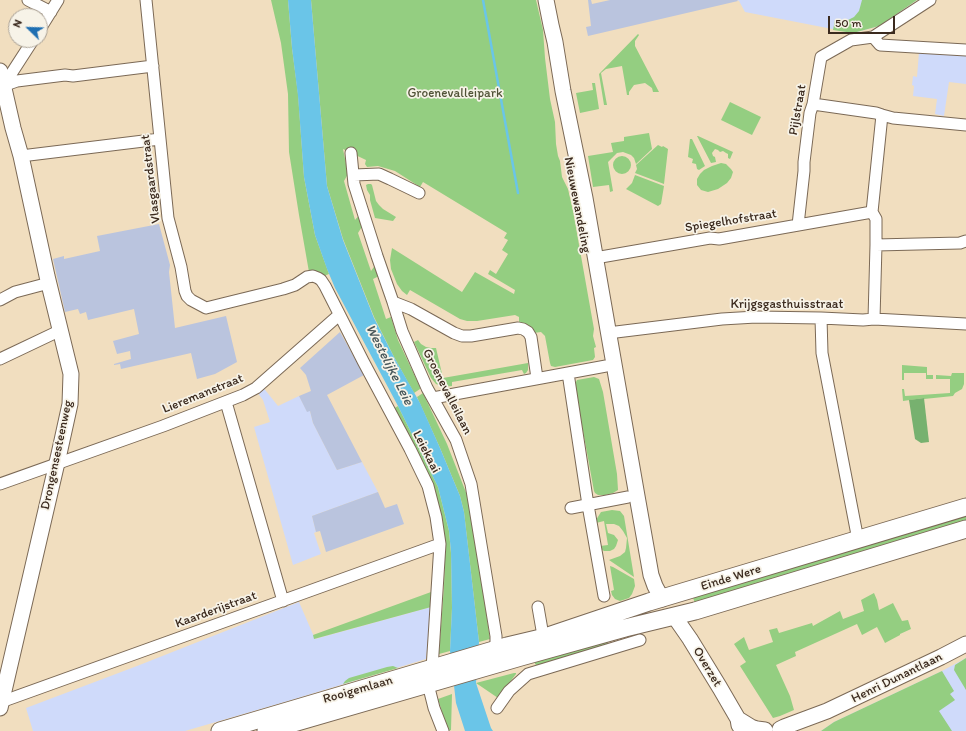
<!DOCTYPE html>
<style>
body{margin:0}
#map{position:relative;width:966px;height:731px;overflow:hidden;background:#f1debf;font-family:Itim,sans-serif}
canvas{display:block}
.north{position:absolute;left:8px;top:8px;width:40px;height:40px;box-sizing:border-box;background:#f7f3e8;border:1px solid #aca397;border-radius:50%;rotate:293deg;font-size:11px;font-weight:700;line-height:16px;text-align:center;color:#3b2a1e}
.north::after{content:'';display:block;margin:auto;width:14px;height:18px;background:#1f6fb2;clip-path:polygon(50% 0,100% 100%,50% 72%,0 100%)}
.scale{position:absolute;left:828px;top:16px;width:67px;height:18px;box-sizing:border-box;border:2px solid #3b2a1e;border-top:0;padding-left:5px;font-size:12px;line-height:14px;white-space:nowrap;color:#3b2a1e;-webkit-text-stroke:3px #f7f3e8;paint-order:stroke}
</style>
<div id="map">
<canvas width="966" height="731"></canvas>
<div class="north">N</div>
<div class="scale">50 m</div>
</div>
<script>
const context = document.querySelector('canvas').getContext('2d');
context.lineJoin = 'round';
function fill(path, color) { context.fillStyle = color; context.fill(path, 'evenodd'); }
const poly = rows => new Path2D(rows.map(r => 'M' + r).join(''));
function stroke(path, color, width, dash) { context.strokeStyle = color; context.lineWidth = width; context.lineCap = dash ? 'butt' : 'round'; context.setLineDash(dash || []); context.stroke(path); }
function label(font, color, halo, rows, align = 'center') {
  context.font = font + ' Itim,sans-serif'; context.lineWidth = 3.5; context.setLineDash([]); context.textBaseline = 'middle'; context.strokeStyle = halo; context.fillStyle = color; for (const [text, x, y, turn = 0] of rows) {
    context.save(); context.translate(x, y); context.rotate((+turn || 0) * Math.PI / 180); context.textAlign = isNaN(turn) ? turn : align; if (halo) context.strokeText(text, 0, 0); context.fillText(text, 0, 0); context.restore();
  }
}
const built = poly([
 [737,0,917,0,879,26,853,33,745,12,739,1],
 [919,52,966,55,966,84,949,82,944,116,935,114,937,99,913,96,914,86,912,85,913,76,917,77],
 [262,386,278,406,299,396,307,411,310,411,313,423,337,470,362,462,378,492,312,516,316,532,314,533,321,554,293,565,254,427,270,422,263,400,257,392],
 [299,602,315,639,431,607,426,659,288,701,185,731,33,731,26,708,137,666],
 [966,658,966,731,821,731,834,722,942,671]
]);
const industrial = poly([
 [588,0,591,0,592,4,610,0,737,0,738,1,588,36,586,27,591,26],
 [159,224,170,265,169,272,175,328,226,316,237,362,215,374,197,379,191,353,121,369,120,364,114,365,114,364,131,359,130,351,117,354,113,341,139,334,134,309,88,320,86,312,80,314,78,309,65,312,53,259,64,256,64,259,100,251,97,236],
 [340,332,364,375,327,395,362,462,337,470,313,423,310,411,307,412,299,396,311,391,306,375,300,368],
 [378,492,385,508,397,504,404,524,326,552,320,531,316,532,312,516]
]);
const green = poly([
 [271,0,288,0,292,48,298,94,304,177,315,235,329,274,324,276,309,272,299,215,289,152,288,94,281,43],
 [311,0,536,0,543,30,545,58,550,99,555,122,556,144,558,156,560,161,562,177,568,189,573,211,594,329,593,336,596,347,594,348,595,357,593,360,555,367,551,366,550,363,545,336,541,332,534,333,532,328,529,326,525,324,519,323,519,317,515,315,477,321,467,321,460,319,410,290,407,295,402,291,397,284,391,269,390,260,392,248,462,292,475,272,514,294,515,290,488,274,490,270,496,274,508,254,502,250,508,240,504,238,507,233,423,182,420,187,395,171,378,166,367,167,365,164,366,160,343,149,348,174,344,181,355,220,360,214,363,225,358,233,371,271,376,264,379,276,373,279,386,319,391,317,398,340,405,355,420,387,420,389,414,393,394,357,374,317,343,239,327,186],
 [862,0,917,0,879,26,853,33,833,30,835,20,841,21,848,20,854,17,859,11],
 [638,34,639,35,635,41,635,46,659,92,653,92,652,88,645,83,634,85,629,92,629,95,627,95,622,66,606,69,601,73,607,105,604,105,599,74],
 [592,83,595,83,599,109,580,113,576,93,593,90],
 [730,102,761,117,752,135,721,120],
 [649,133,652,149,636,164,634,158,631,155,623,152,617,153,608,162,613,191,610,192,609,185,593,187,588,156,613,152,611,143,624,141,624,137],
 [697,136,698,136,733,152,730,159,728,158,728,154,726,153,723,151,720,152,718,150,715,149,712,153,713,156,715,157,716,162,711,163],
 [690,139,692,139,705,166,699,170,697,169,696,164,692,163,693,159,688,157],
 [658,145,662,147,663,146,668,149,664,184,635,173,637,169,636,165],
 '613 165a9 9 0 1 1 18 0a9 9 0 1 1-18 0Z',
 [721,163,726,164,731,169,733,172,731,178,727,183,718,189,708,192,701,190,697,185,697,179,700,174,704,170,712,166],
 [635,175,664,186,661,204,658,206,626,189,632,183],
 [368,184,371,184,372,185,376,201,379,205,383,209,396,217,393,221,375,218,370,200,370,195,367,190,366,185],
 [418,340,421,344,426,347,431,348,436,348,443,378,528,363,528,370,526,373,524,374,522,370,452,382,452,386,443,387,436,384,431,378,414,342],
 [902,365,927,367,927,375,933,375,933,379,926,379,926,373,904,373,904,380,902,380],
 [952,373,964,373,964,384,962,389,955,393,953,396,924,399,924,398,903,401,902,389,904,389,905,396,950,393,950,379,936,379,936,375,951,376],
 [594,377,599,379,603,392,617,474,618,490,613,493,605,495,598,495,595,493,594,491,575,387,575,384,577,380],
 [423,393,447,444,467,495,471,511,490,639,479,642,464,512,460,496,440,448,417,397],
 [398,406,438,487,449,531,451,553,452,608,450,651,439,654,444,586,445,555,443,524,432,487,393,409],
 [612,510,620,511,624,516,634,577,609,560,620,556,625,552,626,548,627,538,623,531,619,526,614,524,606,524,608,533,614,535,618,540,616,546,614,549,610,551,604,551,601,549,600,546,608,545,604,521,596,523,596,520,601,512],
 [966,512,966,525,696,606,692,595],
 [610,566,613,567,634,579,635,586,632,594,629,598,620,601,615,599,612,595,611,591,614,590],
 [431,592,431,607,314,639,313,635],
 [874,593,877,600,879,610,893,603,902,621,908,620,911,629,900,634,900,635,885,643,877,627,862,635,857,624,795,652,796,656,776,665,790,696,794,710,780,716,773,718,740,666,746,662,734,644,744,637,749,650,773,642,769,630,777,628,779,633,812,623,813,626,840,611,843,619,864,611,861,600],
 [609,641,606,645,538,666,535,664,535,661],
 [966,658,966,690,954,670,955,665],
 [393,666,398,668,343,684,345,681,349,678,387,667],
 [942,671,954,691,950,694,955,700,939,711,952,731,821,731,834,722],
 [514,673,516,673,516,674,498,698,476,683],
 [452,694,451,730,448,731,438,699]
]);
const forest = poly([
 [924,398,929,442,921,443,915,439,909,400]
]);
const water = poly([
 [288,0,311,0,327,186,343,240,374,318,394,357,420,403,440,448,460,496,464,512,466,529,479,642,476,683,491,728,493,731,465,731,456,703,450,651,452,608,451,552,449,531,438,487,398,406,335,288,327,269,315,235,304,177,298,96,292,48]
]);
const stream = poly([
 [483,0,518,193]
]);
const street = poly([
 [28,0,51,12],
 [146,0,168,218,181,267,185,291,187,296,191,300,206,308,222,304,283,289,295,285,307,277,313,276,318,278,321,280,325,286,363,361,410,449,428,486,436,517,440,544,432,669],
 [40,29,58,0],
 [873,37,880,45,966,50],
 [3,86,17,81,65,75,73,76,153,66],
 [2,88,33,40],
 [813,104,876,113,882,115,893,118,966,125],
 [351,153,354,184,377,256,393,302,402,331,427,388,456,440,471,484,496,636,496,649],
 [21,156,160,139],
 [354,175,379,174,390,179,419,193],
 [798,225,804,171,804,162,810,113,813,104,821,57,851,40,873,37,930,0],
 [876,245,960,243,966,241],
 [595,258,710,238,719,239,872,212],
 [0,300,15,292,49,283],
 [393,302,411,309,454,333,462,336,471,336,518,328,523,329,528,332,531,337,537,378],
 [821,318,822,353,858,540],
 [874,319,876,245,876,219,872,212,882,115],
 [608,333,722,319,756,317,821,318,863,320,874,319,966,324],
 [0,359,61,330],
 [568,373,588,505,604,596],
 [433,398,606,366],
 [226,402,283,601],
 [0,484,163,426,243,395,256,388,339,315],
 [571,508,628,497],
 [538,607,542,630,545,637],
 [429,683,429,688,434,708,443,731],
 [1,702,440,544],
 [497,708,509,691,528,674,640,640]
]);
const secondary = poly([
 [546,0,551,25,555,42,563,91,585,198,637,496,651,575,655,586,662,599],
 [0,71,13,128,21,156,47,276,71,374,70,404,59,454,0,708],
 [674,616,690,639,720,688,738,719,739,725,743,731],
 [738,719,751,727,757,729,765,730],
 [780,729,784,727,827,711,941,657,966,644]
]);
const primary = poly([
 [220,731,507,646,545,637,649,602,966,507],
 [266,731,521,657,625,628,695,611,966,529]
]);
const parkNames = [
 ["Groenevalleipark",455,94]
];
const streetNames = [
 ["Pijlstraat",798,110,-80],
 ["Vlasgaardstraat",151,179,-97],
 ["Nieuwewandeling",577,205,79],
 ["Spiegelhofstraat",731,221,-9],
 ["Krijgsgasthuisstraat",787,305],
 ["Groenevalleilaan",447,392,63],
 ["Lieremanstraat",203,394,-22],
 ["Leiekaai",426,452,63],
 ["Drongensesteenweg",57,455,-78],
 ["Einde Were",731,578,-17],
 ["Kaarderijstraat",216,610,-20],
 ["Overzet",707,667,59],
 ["Henri Dunantlaan",897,678,-26],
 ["Rooigemlaan",358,690,-16]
];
const waterNames = [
 ["Westelijke Leie",389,365,63]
];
fill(built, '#cfdafa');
fill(industrial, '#bac4de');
fill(green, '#94ce81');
fill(forest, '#77b16f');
fill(water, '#6ac5e8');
stroke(stream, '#6ac5e8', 2.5);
stroke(street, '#7b6956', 13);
stroke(secondary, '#7b6956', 17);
stroke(primary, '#7b6956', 19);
stroke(street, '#fff', 11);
stroke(secondary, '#fff', 15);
stroke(primary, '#fff', 17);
label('13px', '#515337', '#f7f3e8', parkNames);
label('13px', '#3b2a1e', '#f7f3e8', streetNames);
label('italic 14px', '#49585b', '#f7f3e8', waterNames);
</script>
